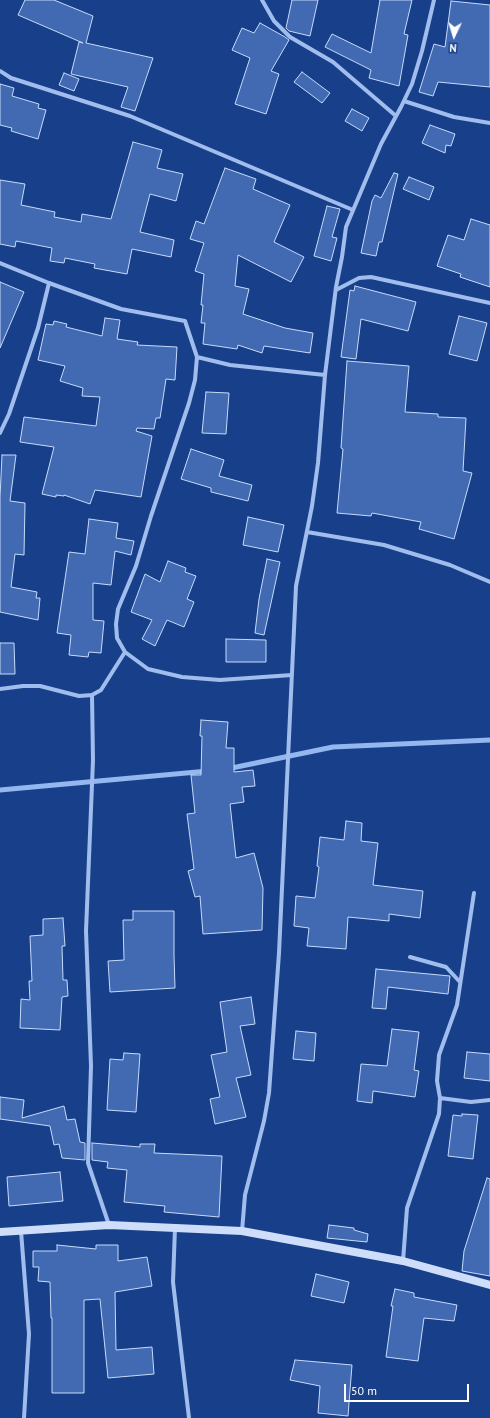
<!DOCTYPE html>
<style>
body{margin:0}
#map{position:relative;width:490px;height:1418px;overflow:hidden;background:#18408a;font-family:"PT Sans",sans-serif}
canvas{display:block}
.north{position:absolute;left:434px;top:16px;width:40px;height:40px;-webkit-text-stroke:3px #18408a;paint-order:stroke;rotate:184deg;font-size:11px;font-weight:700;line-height:16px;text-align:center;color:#fff}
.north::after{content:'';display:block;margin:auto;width:14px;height:18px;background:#fff;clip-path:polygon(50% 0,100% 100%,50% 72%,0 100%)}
.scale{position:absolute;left:344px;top:1384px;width:125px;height:18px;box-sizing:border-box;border:2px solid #fff;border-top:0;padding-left:5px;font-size:12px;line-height:14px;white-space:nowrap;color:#fff;-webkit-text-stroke:3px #18408a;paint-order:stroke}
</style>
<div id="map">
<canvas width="490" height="1418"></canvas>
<div class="north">N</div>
<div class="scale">50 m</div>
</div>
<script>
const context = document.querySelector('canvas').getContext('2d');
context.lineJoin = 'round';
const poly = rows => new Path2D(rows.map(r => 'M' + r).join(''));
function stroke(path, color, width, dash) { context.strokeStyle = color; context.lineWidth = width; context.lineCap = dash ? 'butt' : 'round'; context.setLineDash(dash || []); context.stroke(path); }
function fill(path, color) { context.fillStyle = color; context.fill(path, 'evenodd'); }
const stream = poly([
 [227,769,333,747,490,740],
 [0,790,208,771]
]);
const building = poly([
 [25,0,54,0,93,16,86,43,153,58,135,111,121,107,128,87,71,74,79,42,83,43,18,15,25,0],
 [292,0,318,0,310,36,289,31,286,28,292,0],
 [380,0,412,0,404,34,408,35,399,86,369,78,371,70,325,47,332,34,371,53,380,0],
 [451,1,490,5,490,87,438,82,433,96,419,92,434,44,445,47,451,1],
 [260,23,285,37,289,40,271,71,279,74,266,114,235,104,250,58,232,50,242,28,254,33,260,23],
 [302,72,330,93,322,103,294,82,302,72],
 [64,73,79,79,74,91,59,85,64,73],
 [0,84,14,88,12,96,39,104,38,108,46,110,38,139,11,131,12,128,0,125,0,84],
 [352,109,369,118,362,131,345,121,352,109],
 [430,125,455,134,451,146,446,145,445,153,422,143,430,125],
 [133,142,162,150,157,168,183,174,176,201,150,194,140,232,174,240,171,257,132,249,127,274,94,268,95,264,65,258,64,263,50,261,52,248,16,241,15,247,0,244,0,180,25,184,21,205,55,212,54,217,81,222,82,214,111,219,133,142],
 [225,168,256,179,253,189,290,205,274,242,304,257,291,282,238,255,235,286,249,289,243,314,285,328,313,333,310,353,264,346,262,353,238,345,237,349,203,344,205,323,201,323,203,305,201,305,204,274,195,271,204,243,190,239,196,221,204,224,225,168],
 [394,173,398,174,382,242,379,242,376,256,361,253,372,201,375,195,381,198,394,173],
 [409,177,434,187,429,200,403,189,409,177],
 [327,206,340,209,332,237,337,238,331,261,314,256,327,206],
 [471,219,490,225,490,287,460,277,461,274,437,266,448,235,464,240,471,219],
 [0,282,24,292,0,348,0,282],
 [355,286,416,302,408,331,361,319,356,359,341,357,350,290,354,291,355,286],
 [459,316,487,323,477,361,449,354,459,316],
 [105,318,120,320,117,339,138,342,137,345,177,347,175,380,166,379,160,418,156,418,154,429,137,428,136,431,152,436,141,497,95,490,90,504,64,495,64,496,56,495,56,497,42,494,54,447,20,442,24,417,96,426,100,397,82,396,83,388,60,381,65,366,38,360,46,324,53,325,54,321,67,324,66,327,102,336,105,318],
 [347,361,409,366,405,412,438,414,438,417,466,418,463,471,472,473,454,539,419,529,421,522,372,513,371,516,337,513,343,449,341,448,347,361],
 [206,392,229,393,226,434,202,433,206,392],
 [191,449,224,460,219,476,252,485,248,501,211,492,211,488,181,479,191,449],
 [2,455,16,455,10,501,25,503,24,555,15,554,11,587,37,592,36,598,40,598,38,620,0,612,0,497,2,455],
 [248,517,284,525,278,552,243,545,248,517],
 [89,519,118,523,116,538,134,541,131,555,115,551,111,585,93,583,93,620,104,621,101,653,89,652,88,657,69,655,71,635,57,633,69,552,85,554,89,519],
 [267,559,280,562,264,635,255,633,259,599,267,559],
 [168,561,186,568,185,572,196,576,187,599,194,602,184,627,167,620,155,646,142,639,152,620,131,612,145,574,160,582,168,561],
 [226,639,266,640,266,662,226,662,226,639],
 [0,643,14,643,15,674,0,674,0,643],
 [201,720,228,722,226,748,234,748,234,772,253,770,255,786,242,787,244,802,230,804,236,858,254,853,263,888,262,930,203,934,200,896,195,897,188,871,194,869,187,814,195,813,191,775,201,775,202,736,200,736,201,720],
 [346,821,362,823,361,841,378,843,373,885,423,891,420,918,389,914,389,921,348,917,346,949,307,946,309,928,294,926,296,896,315,898,319,867,317,866,320,837,344,840,346,821],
 [133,911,174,911,174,955,175,988,110,992,108,961,124,960,123,920,133,920,133,911],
 [63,918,65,946,62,946,63,980,67,980,68,996,62,997,60,1030,20,1028,21,999,30,1000,29,981,32,981,30,936,43,935,43,919,63,918],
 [376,969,450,976,448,994,388,987,386,1009,372,1008,376,969],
 [251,997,255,1024,240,1026,251,1075,236,1078,246,1117,215,1124,210,1099,220,1097,211,1055,227,1052,220,1002,251,997],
 [392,1029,419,1032,414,1070,419,1071,415,1097,373,1091,372,1103,357,1101,361,1064,387,1066,392,1029],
 [296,1031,316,1033,314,1061,293,1059,296,1031],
 [467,1052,490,1054,490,1081,464,1078,467,1052],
 [124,1053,140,1054,136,1112,107,1110,110,1059,123,1060,124,1053],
 [0,1097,24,1100,22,1118,64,1106,67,1120,75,1119,80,1142,85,1143,85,1160,62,1158,59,1144,54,1145,50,1126,0,1119,0,1097],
 [462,1114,478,1115,473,1159,448,1156,453,1115,462,1116,462,1114],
 [92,1143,140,1147,140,1144,155,1144,154,1153,222,1156,219,1217,164,1212,165,1206,124,1202,127,1170,107,1168,108,1162,92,1160,92,1143],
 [60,1172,63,1201,9,1206,7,1177,60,1172],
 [487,1178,490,1179,490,1276,462,1271,464,1251,487,1178],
 [329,1225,354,1228,354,1230,368,1234,367,1242,327,1238,329,1225],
 [57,1245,96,1249,96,1245,118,1245,118,1261,147,1257,152,1286,115,1292,116,1350,152,1347,154,1374,108,1378,100,1299,84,1300,84,1393,52,1393,52,1318,51,1318,50,1282,38,1281,39,1267,33,1267,33,1251,57,1251,57,1245],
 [316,1274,349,1282,344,1303,311,1296,316,1274],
 [395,1289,414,1293,414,1297,457,1305,454,1321,424,1318,418,1361,386,1357,393,1306,391,1306,395,1289],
 [295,1360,352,1365,348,1416,318,1413,320,1386,290,1380,295,1360]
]);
const street = poly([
 [262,0,274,21,290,37,333,62,396,116],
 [0,71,11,78,130,116,353,210],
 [404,101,454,117,490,123],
 [0,263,49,283],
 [336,290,359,278,371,277,490,303],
 [197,357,195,380,189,403,151,516,136,566,118,609,116,624,117,638,125,652,148,669,182,677,220,680,292,675],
 [0,433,9,414,38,328,49,283,121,309,185,321,197,357,230,365,325,375],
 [307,532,384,545,450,565,490,582],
 [0,689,23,686,40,686,79,696,92,695,101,690,125,652],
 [92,695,93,760,86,931,91,1066,88,1163,109,1225],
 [410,957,446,967,460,982],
 [440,1098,471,1102,490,1100],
 [175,1228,173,1282,189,1418],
 [21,1231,29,1334,24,1418],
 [242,1231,245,1195,264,1121,269,1093,279,953,296,586,312,506,318,463,325,375,336,287,342,257,346,227,381,144,401,107,412,84,422,51,434,0],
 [403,1261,407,1208,439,1114,440,1098,437,1081,439,1055,457,1005,474,893]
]);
const secondary = poly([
 [0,1232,109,1225,242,1231,403,1261,490,1285]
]);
stroke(stream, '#94b7f0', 5);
fill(building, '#416ab2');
stroke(building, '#c7dafa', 1);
stroke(street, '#a1bdee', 4);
stroke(secondary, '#ceddfa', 8);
</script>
